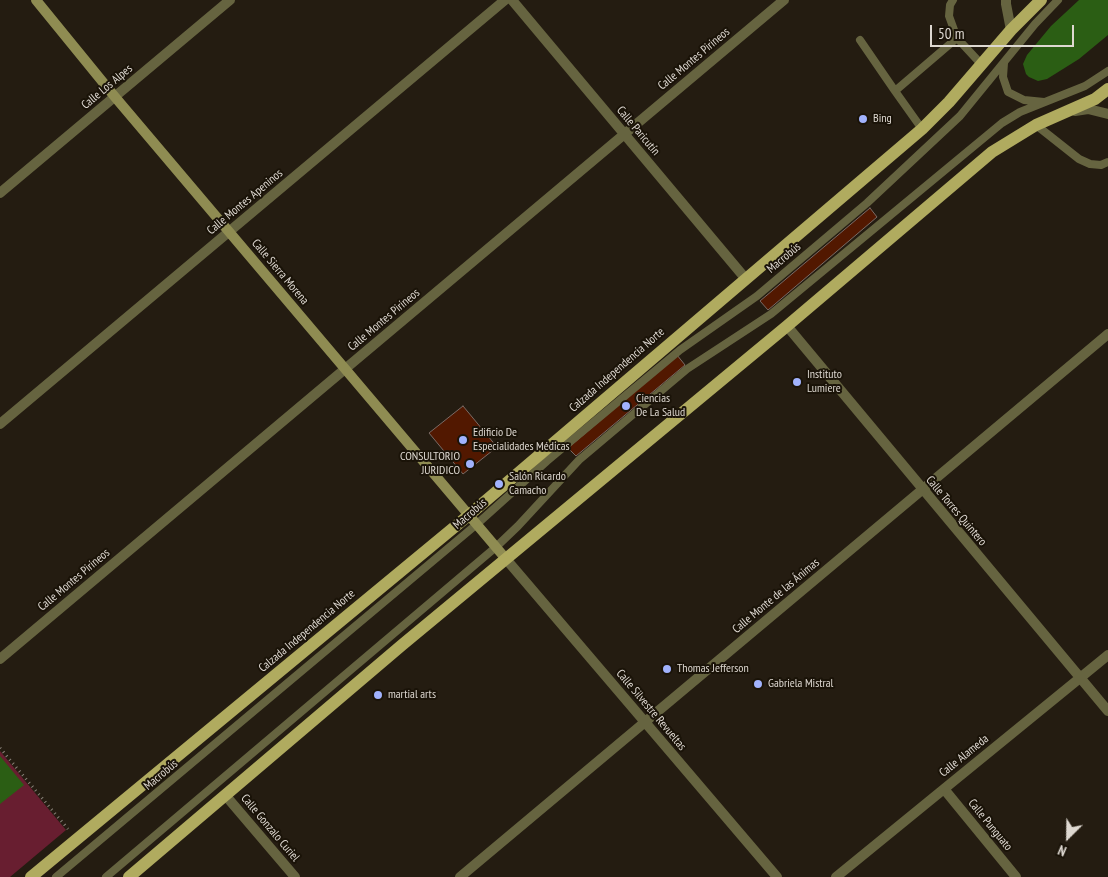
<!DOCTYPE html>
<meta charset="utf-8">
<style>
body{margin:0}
#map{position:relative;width:1108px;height:877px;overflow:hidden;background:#241c11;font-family:"PT Sans Narrow",sans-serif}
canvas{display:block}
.north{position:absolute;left:1043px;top:812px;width:50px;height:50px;-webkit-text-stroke:4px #1a1308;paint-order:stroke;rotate:203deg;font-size:14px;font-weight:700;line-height:20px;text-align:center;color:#ded8d1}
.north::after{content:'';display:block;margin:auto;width:18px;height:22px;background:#ded8d1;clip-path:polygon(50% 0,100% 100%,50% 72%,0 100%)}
.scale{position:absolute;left:930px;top:25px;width:144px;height:22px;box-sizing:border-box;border:2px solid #ded8d1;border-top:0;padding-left:6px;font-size:15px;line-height:18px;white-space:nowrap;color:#ded8d1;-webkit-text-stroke:4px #1a1308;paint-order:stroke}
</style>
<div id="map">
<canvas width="1108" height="877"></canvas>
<div class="north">N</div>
<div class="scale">50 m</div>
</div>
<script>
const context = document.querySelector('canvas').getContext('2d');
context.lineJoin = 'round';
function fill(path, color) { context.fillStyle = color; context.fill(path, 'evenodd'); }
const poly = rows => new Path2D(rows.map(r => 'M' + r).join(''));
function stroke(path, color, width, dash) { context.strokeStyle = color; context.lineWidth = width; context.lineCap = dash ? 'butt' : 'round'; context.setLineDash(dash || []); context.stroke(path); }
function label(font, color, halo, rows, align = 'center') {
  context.font = font + ' "PT Sans Narrow",sans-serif'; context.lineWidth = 4; context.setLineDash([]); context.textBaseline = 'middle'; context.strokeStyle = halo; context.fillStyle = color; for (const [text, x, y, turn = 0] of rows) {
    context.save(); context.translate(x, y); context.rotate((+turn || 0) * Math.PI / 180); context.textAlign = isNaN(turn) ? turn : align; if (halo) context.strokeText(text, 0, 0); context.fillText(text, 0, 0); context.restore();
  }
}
const green = poly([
 [0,751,66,830,10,877,0,877]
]);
const water = poly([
 [1079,0,1108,0,1108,35,1079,59,1047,79,1038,81,1029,77,1026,74,1023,64,1027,55,1051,26],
 [0,756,24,785,0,804]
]);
const building = poly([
 [870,208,877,217,768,310,760,301,870,208],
 [677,355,685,365,576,456,568,448,677,355],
 [463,406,497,447,463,474,429,433,463,406]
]);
const path = poly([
 [0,748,68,829]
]);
const lane = poly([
 [953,0,950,5,949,16,957,38,982,65],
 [860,40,895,91],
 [1004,63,1003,77,1008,92,1024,100,1044,102],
 [1036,125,1079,159,1090,164,1101,165,1108,162],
 [922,129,895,91,957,38],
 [56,877,477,524,547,461,680,350,757,296,867,203,960,116,1035,24,1058,0],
 [106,877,496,547,518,526,579,460,687,369,771,314,1002,123,1020,112,1085,86,1108,71]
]);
const street = poly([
 [512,0,745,278],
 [1006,0,1006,4,1011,30],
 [1075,111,1088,109,1108,114],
 [0,193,230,0],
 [787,326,1108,711],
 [0,424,505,0],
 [506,559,777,877],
 [0,659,784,0],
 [944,789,1016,877],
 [226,796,295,877],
 [460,877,1108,334],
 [836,877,1108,655]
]);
const secondary = poly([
 [36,0,115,97,506,559]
]);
const primary = poly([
 [31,877,469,515,922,129,949,102,1011,30,1041,0],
 [129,877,402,645,787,326,992,152,1036,125,1095,99,1108,89]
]);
const markers = [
 [863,119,5,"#a1b2fd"],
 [797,382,5,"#a1b2fd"],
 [626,406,5,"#a1b2fd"],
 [463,440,5,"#a1b2fd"],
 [470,464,5,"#a1b2fd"],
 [499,484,5,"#a1b2fd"],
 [667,669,5,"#a1b2fd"],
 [758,684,5,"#a1b2fd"],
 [378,695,5,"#a1b2fd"]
];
const streetNames = [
 ["Calle Montes Pirineos",694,59,-40],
 ["Calle Los Alpes",107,87,-40],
 ["Calle Paricutín",638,131,50],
 ["Calle Montes Apeninos",245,202,-40],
 ["Macrobús",784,258,-40],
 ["Calle Sierra Morena",280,272,50],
 ["Calle Montes Pirineos",384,320,-40],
 ["Calzada Independencia Norte",617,370,-41],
 ["Calle Torres Quintero",956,511,50],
 ["Macrobús",470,514,-41],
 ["Calle Montes Pirineos",74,580,-40],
 ["Calle Monte de las Ánimas",776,596,-40],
 ["Calzada Independencia Norte",307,631,-40],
 ["Calle Silvestre Revueltas",651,710,50],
 ["Calle Alameda",964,756,-39],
 ["Macrobús",161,775,-40],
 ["Calle Punguato",990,825,51],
 ["Calle Gonzalo Curiel",270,828,50]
];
const poiNames = [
 ["Bing",873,119],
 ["Instituto",807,375],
 ["Lumiere",807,389],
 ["Ciencias",636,399],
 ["De La Salud",636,413],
 ["Edificio De",473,433],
 ["Especialidades Médicas",473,447],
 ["CONSULTORIO",460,457,"right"],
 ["JURIDICO",460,471,"right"],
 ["Salón Ricardo",509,477],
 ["Camacho",509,491],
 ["Thomas Jefferson",677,669],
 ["Gabriela Mistral",768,684],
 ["martial arts",388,695]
];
fill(green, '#681e30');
fill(water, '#2b5e14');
fill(building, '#521800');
stroke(building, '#7b6b65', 1);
stroke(path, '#888178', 3, [1, 4]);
stroke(lane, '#666440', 8);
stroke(street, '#666440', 10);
stroke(secondary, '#8f8c52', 10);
stroke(primary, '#b0ab5f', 12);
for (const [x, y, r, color] of markers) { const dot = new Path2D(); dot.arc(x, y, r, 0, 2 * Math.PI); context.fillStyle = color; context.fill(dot); stroke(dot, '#1a1308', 2); }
label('12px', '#ded8d1', '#1a1308', streetNames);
label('12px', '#ded8d1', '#1a1308', poiNames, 'left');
</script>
